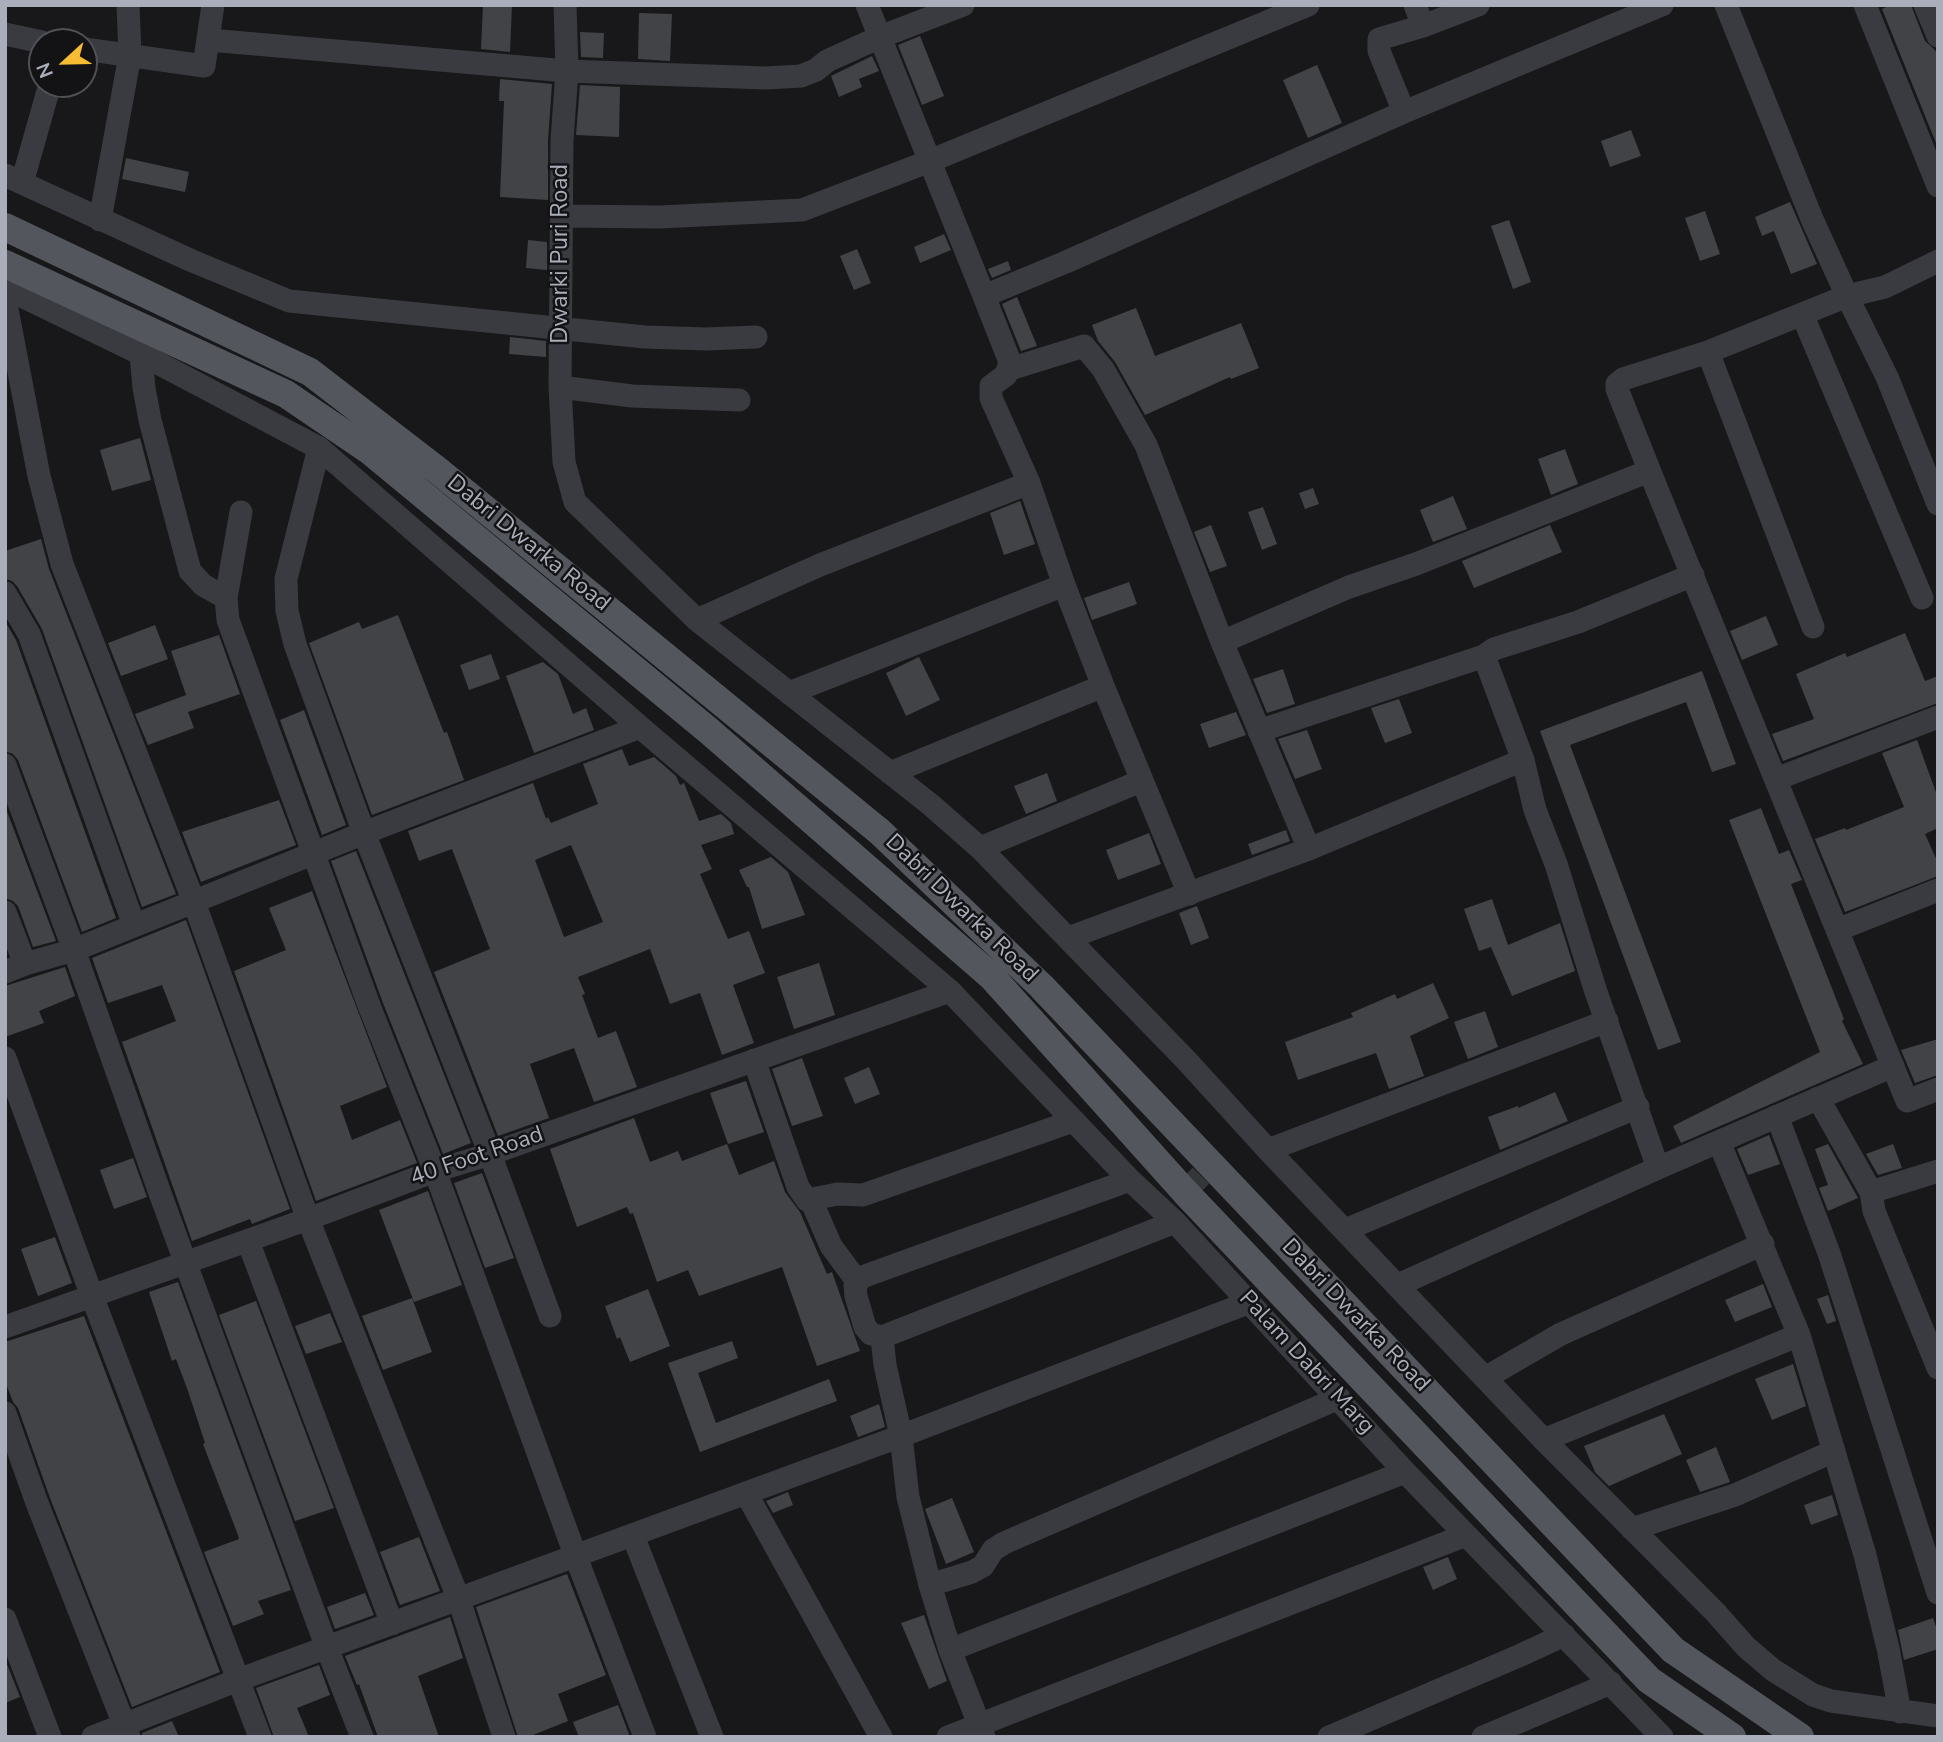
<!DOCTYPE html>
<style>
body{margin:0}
#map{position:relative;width:1943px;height:1742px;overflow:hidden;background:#18181a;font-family:"Nunito Sans",sans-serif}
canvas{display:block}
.frame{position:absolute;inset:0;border:7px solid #aaaeba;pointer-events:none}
.north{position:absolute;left:28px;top:28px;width:70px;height:70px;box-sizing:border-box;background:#131315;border:2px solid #4f5157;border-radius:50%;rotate:248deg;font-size:19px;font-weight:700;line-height:28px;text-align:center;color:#aaaeba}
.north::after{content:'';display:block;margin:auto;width:24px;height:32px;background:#f6bc34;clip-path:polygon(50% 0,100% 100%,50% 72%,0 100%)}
</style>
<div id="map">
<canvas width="1943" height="1742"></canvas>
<div class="frame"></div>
<div class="north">N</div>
</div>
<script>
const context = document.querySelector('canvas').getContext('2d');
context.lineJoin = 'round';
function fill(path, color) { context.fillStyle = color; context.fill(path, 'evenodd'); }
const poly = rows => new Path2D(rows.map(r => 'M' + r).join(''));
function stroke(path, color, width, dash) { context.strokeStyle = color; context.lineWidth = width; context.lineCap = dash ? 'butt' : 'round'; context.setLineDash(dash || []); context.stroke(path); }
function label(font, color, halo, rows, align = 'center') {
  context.font = font + ' "Nunito Sans",sans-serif'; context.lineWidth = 5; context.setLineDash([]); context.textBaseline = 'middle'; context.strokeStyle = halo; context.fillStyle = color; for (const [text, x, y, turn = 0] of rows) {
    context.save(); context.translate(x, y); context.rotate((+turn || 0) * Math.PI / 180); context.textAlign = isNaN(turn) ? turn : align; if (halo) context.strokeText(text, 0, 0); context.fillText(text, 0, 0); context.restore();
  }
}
const building = poly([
 [483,5,512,5,510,52,481,49],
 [1890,5,1911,5,1925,41,1935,50,1938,56,1938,148,1882,9],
 [639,13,672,14,670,61,638,59],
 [580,32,604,33,603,58,581,57],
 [920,36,944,96,922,105,898,45],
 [872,56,879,71,859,79,862,87,839,97,831,76],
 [1317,65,1342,123,1308,138,1283,80],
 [500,79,552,84,548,140,548,200,500,197,504,101,499,101],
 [580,85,620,87,619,137,576,135],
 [1631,130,1641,156,1610,167,1601,141],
 [126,158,189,172,185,192,122,179],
 [1790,202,1817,264,1791,274,1774,231,1762,236,1755,217],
 [1705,211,1720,254,1700,261,1685,218],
 [1509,220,1531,282,1513,289,1491,226],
 [944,234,951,250,920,263,914,247],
 [528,240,547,242,547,270,526,268],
 [857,249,871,283,854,290,840,256],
 [1008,261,1011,270,992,278,988,269],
 [1017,297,1037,346,1021,351,1002,304],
 [1136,308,1155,356,1241,323,1259,368,1231,379,1230,377,1145,415,1115,362,1098,341,1092,325],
 [510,337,546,341,546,357,509,354],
 [140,438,151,480,112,491,100,450],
 [1565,449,1578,484,1551,495,1538,459],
 [1313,488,1319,504,1305,509,1299,493],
 [1453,496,1467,529,1433,542,1420,510],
 [1020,501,1035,544,1004,555,990,513],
 [1263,507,1277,544,1262,550,1248,512],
 [1211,525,1227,566,1210,572,1194,532],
 [1550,525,1562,552,1474,588,1462,561],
 [41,539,49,569,176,894,142,907,42,629,17,586,12,581,5,579,5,551],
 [1129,582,1137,604,1092,620,1084,598],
 [398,615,444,733,447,732,464,780,372,815,309,643,359,622,362,629],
 [1766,616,1778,645,1742,660,1730,631],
 [5,621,16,640,116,918,82,932,18,760,13,754,5,751],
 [155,625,168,659,121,676,108,643],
 [1905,633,1925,681,1938,676,1938,703,1783,761,1772,734,1814,719,1796,674,1845,653,1847,657],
 [219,635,240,694,188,712,194,728,148,745,135,714,186,695,171,651],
 [491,654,500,679,469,690,460,665],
 [919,657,940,700,906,716,886,673],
 [543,662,558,674,573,714,586,708,594,730,534,753,506,676],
 [1283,669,1295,704,1267,713,1253,679],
 [1702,671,1736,764,1712,772,1686,702,1570,745,1681,1042,1658,1050,1540,731],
 [1399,699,1412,733,1385,743,1371,708],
 [304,710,346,825,322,835,280,720],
 [1236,712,1246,735,1209,748,1200,724],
 [1307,730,1322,769,1295,779,1278,739],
 [1917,740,1938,798,1938,828,1925,834,1938,863,1938,876,1845,912,1815,839,1845,828,1846,830,1904,807,1882,753],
 [622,749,629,766,654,757,676,776,680,785,684,783,699,821,721,814,731,823,734,834,701,845,712,869,700,874,728,939,749,931,765,973,733,985,754,1043,722,1055,700,993,670,1004,650,949,578,977,585,994,582,995,598,1038,616,1031,637,1087,594,1102,574,1048,530,1064,549,1118,498,1136,434,972,490,949,452,849,419,861,408,831,533,783,546,819,548,817,551,823,598,804,583,764],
 [571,845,603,922,564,937,535,860],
 [1047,773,1057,801,1026,814,1014,786],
 [279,800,296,845,201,882,182,832],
 [5,806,56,941,33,947,18,906,13,901,5,898],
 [1761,808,1779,854,1789,850,1802,880,1791,884,1844,1019,1842,1021,1863,1064,1681,1143,1673,1126,1820,1052,1729,820],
 [1286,830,1290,841,1252,855,1248,844],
 [1149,833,1161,864,1118,880,1106,850],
 [356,851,471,1143,443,1154,383,1003,331,861],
 [771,857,788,872,805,915,762,929,749,887,747,887,739,870],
 [312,891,387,1087,340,1106,352,1140,400,1120,417,1163,316,1201,234,971,286,950,269,908],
 [1492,899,1508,945,1560,923,1575,971,1512,996,1491,947,1479,951,1464,909],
 [1197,906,1209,938,1191,945,1179,913],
 [186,920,290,1209,252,1224,250,1219,192,1241,122,1042,176,1021,162,985,108,1003,92,958],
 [819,963,835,1015,794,1029,777,977],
 [65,967,75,996,39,1011,44,1023,5,1037,5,986],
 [1433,983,1449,1018,1410,1036,1424,1076,1389,1089,1376,1053,1298,1080,1285,1042,1353,1017,1351,1013,1395,994,1397,999],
 [1485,1011,1498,1047,1468,1059,1454,1022],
 [1938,1039,1938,1075,1915,1083,1901,1050],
 [802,1058,823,1116,792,1126,772,1069],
 [869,1067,880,1094,855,1104,844,1078],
 [746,1081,764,1132,728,1144,710,1093],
 [1555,1092,1568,1121,1500,1150,1488,1117,1518,1106,1518,1108],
 [634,1118,650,1162,678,1151,682,1161,727,1144,739,1175,774,1161,785,1192,800,1212,827,1274,832,1272,860,1351,817,1366,782,1267,699,1296,688,1270,657,1282,633,1213,630,1214,627,1207,577,1227,550,1149],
 [1769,1135,1780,1164,1748,1175,1737,1149],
 [1828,1144,1858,1198,1828,1211,1819,1188,1828,1185,1815,1149],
 [1893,1144,1902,1168,1878,1175,1866,1154],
 [133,1158,147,1197,114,1209,100,1170],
 [482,1173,514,1258,485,1268,454,1183],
 [428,1191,462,1285,414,1302,379,1210],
 [55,1237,72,1283,38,1296,21,1249],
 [178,1282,291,1590,258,1601,264,1614,233,1626,204,1552,239,1539,238,1535,203,1444,205,1443,188,1391,176,1359,172,1361,149,1292],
 [1763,1284,1772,1307,1735,1322,1725,1300],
 [648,1289,670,1346,630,1362,620,1337,617,1339,605,1306],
 [1828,1295,1836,1321,1827,1324,1817,1299],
 [412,1298,432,1352,383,1370,362,1316],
 [256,1301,334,1508,295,1521,219,1315],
 [330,1313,342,1342,306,1354,295,1326],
 [84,1316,220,1672,132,1707,50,1498,18,1408,13,1402,5,1381,5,1342],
 [732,1341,738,1358,698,1373,716,1423,829,1379,837,1401,700,1452,668,1363],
 [1793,1364,1806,1406,1772,1420,1755,1379],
 [879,1404,885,1427,858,1437,850,1416],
 [1664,1414,1682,1454,1609,1486,1595,1472,1584,1446],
 [1716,1447,1730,1482,1700,1492,1686,1460],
 [788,1492,793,1505,773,1513,766,1501],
 [1832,1495,1838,1515,1811,1525,1804,1505],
 [952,1498,974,1552,946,1564,925,1509],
 [419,1537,440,1591,400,1605,380,1552],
 [1448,1557,1457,1579,1433,1590,1423,1567],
 [567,1574,606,1675,558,1694,568,1721,528,1737,518,1737,476,1607],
 [365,1593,374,1615,335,1629,327,1607],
 [924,1615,947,1681,929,1689,901,1623],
 [450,1617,463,1658,418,1676,439,1737,378,1737,359,1684,357,1685,345,1656],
 [1933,1618,1938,1633,1938,1649,1904,1660,1898,1630],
 [5,1659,20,1697,5,1703],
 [319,1665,330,1695,297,1708,309,1737,274,1737,256,1688],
 [618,1705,630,1737,579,1737,573,1722],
 [172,1721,179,1737,143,1737,142,1733]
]);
const minorTunnel = poly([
 [1185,1192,1211,1165]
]);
const minor = poly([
 [565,5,567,71,562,140,560,387,564,462,575,502,697,620,931,805,980,848,1186,1060,1268,1150,1544,1440,1716,1613,1746,1647,1773,1670,1813,1695,1831,1701,1938,1716],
 [867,5,984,296,1066,262,1404,112,1662,5],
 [1415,5,1423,26],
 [1726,5,1812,219,1847,296,1887,377,1938,504],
 [1865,5,1938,186],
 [1925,5,1938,36],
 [5,34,42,42],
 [209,40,567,71,766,78,801,76,816,70,827,61,880,37,963,5],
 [84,49,204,66,213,5],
 [1404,112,1379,51,1379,39,1423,26,1478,5],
 [5,175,22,183,50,84],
 [22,183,190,260,289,301,645,337,706,339,756,337],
 [562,216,660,217,802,210,930,161,1308,5],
 [100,220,130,55,128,5],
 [1938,261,1885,287,1847,296,1708,352,1623,379,1617,384,1617,389,1656,487,1907,1101,1938,1089],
 [5,288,141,354,319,448,640,727,950,991,1130,1180,1175,1222,1405,1472,1662,1737],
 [984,296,1010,362,1006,375,991,386,991,398,1029,483,1064,585,1103,686,1189,894],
 [5,299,39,476,62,564,194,902,308,1219,459,1600,504,1737],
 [1802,314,1922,598],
 [1708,352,1813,627],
 [141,354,144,388,150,420,190,571,203,585,226,598],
 [1010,369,1084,346,1103,369,1146,445,1222,642,1309,849,1523,760,1535,810,1556,864,1596,992,1658,1168,1398,1285],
 [560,387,632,396,739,400],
 [319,448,286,579,287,611,295,644,364,833,490,1154,550,1316],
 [241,512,226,598,228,620,370,1008,435,1171,576,1557,645,1737],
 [5,593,29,634,134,925],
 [697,620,820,565,1029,483],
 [1222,642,1349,587,1416,564,1649,471],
 [1484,656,1523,760],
 [789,693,1064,585],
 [1259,731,1484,656,1494,649,1578,622,1693,575],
 [5,765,74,950,161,1196,327,1648,362,1737],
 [890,773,1103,686],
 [1776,779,1938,717],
 [980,848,1141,781],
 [5,912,25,964],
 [1837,930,1938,890],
 [1068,938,1309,849],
 [5,972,25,964,74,950,364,833,640,727],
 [5,1058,92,1296,260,1737],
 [754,1060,798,1187,807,1200,838,1194,863,1195,1073,1121],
 [1818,1098,1871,1192,1874,1211,1938,1368],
 [1777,1116,1829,1253,1938,1593],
 [1719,1142,1799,1335,1865,1555,1888,1648,1900,1712],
 [1268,1150,1607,1021],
 [1658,1168,1893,1066],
 [1130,1180,862,1277,855,1285,856,1296,865,1327,871,1334,882,1337,1175,1222],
 [1871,1192,1938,1171],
 [811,1200,831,1246,857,1281],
 [1345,1230,1638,1107],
 [248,1241,392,1624],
 [5,1327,308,1219,435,1171,490,1154,950,991],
 [882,1337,885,1365,901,1436,908,1497,930,1585,950,1650,984,1737],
 [1485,1378,1561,1334,1763,1244],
 [5,1413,37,1503,129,1737],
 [1544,1440,1799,1335],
 [746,1493,881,1737],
 [1632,1529,1735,1495,1834,1451],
 [633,1536,712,1737],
 [930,1585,972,1572,983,1566,993,1550,1004,1543,1339,1398],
 [5,1619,50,1737],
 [950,1650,1405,1472],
 [93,1737,238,1680,901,1436,1250,1302],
 [948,1737,1466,1535],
 [1329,1737,1521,1655,1564,1635],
 [1483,1737,1611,1683]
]);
const major = poly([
 [5,227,310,372,436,469,880,832,1041,986,1673,1650,1800,1737],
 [5,264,286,394,370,451,709,731,992,977,1185,1192,1649,1680,1732,1737]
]);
const streetNames = [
 ["Dwarki Puri Road",561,254,-90],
 ["Dabri Dwarka Road",528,544,39],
 ["Dabri Dwarka Road",961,909,44],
 ["40 Foot Road",477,1157,-19],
 ["Dabri Dwarka Road",1355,1316,46],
 ["Palam Dabri Marg",1306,1363,47]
];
fill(building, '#424347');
stroke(minorTunnel, '#35363a', 23, [23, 11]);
stroke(minor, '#3a3b41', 23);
stroke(major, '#54565e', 28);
label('23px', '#aaaeba', '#131315', streetNames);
</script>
